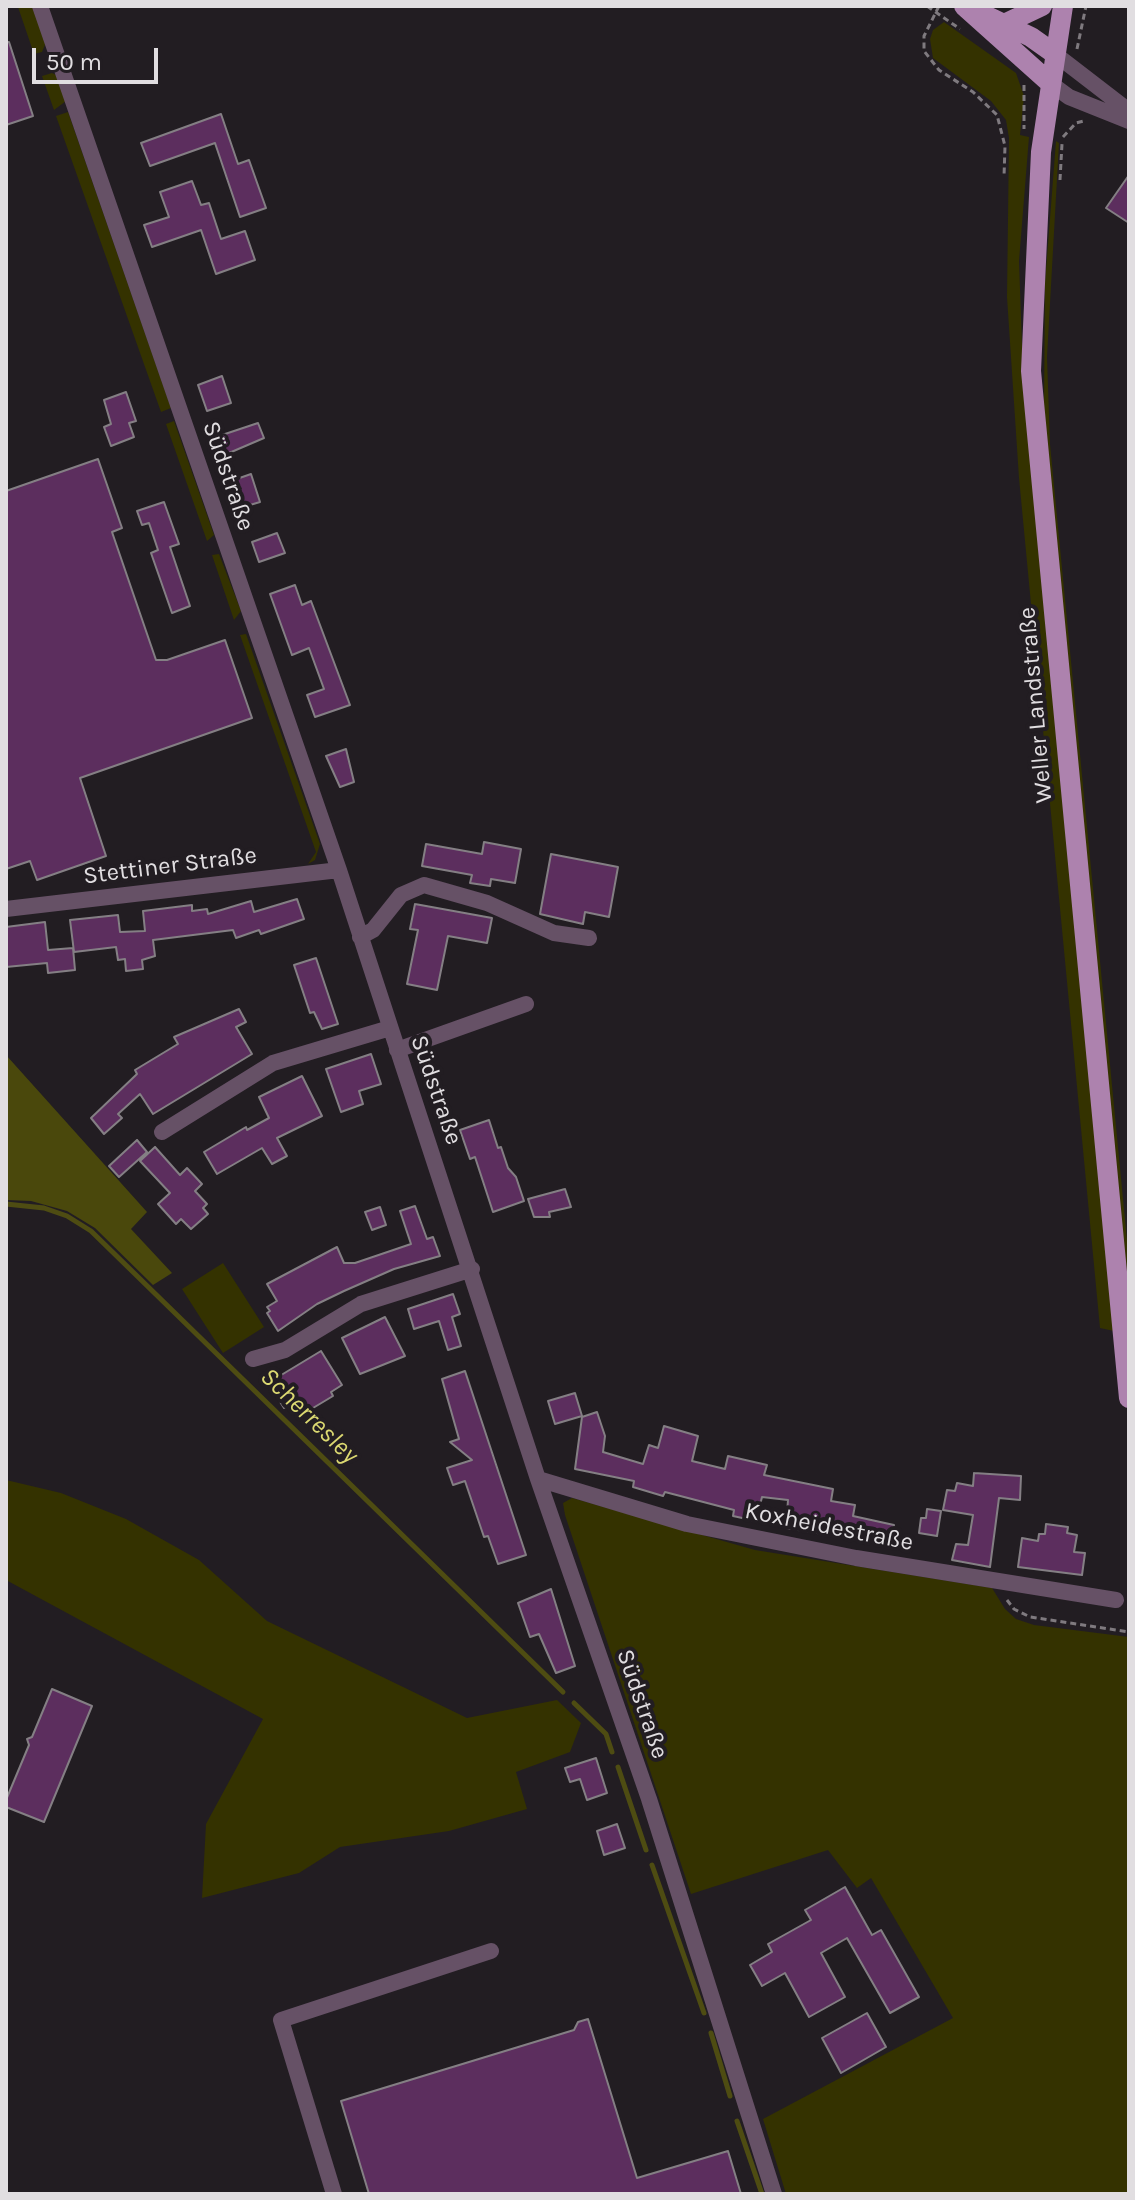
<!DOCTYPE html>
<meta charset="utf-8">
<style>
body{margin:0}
#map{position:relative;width:1135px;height:2200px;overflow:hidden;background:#221d22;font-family:Karla,sans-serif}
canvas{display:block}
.frame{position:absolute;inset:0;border:8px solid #e1dee1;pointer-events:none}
.scale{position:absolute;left:32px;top:48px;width:126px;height:36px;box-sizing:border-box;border:4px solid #e1dee1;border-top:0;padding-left:10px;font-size:24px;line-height:28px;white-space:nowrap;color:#e1dee1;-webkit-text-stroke:6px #221d22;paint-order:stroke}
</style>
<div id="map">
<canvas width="1135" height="2200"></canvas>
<div class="frame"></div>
<div class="scale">50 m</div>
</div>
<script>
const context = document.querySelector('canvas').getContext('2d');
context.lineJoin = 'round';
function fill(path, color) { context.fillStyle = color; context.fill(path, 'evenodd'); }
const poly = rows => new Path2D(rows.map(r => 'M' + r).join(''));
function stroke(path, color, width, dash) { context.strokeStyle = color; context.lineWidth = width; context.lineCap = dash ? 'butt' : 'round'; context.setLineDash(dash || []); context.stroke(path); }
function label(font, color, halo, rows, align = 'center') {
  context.font = font + ' Karla,sans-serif'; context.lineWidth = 8; context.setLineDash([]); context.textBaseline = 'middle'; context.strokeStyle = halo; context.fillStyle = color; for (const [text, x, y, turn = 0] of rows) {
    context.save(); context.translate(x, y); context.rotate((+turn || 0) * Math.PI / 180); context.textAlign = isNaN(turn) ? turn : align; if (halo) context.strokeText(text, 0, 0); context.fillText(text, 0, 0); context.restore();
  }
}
const green = poly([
 [29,6,34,8,46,42,42,52,34,54,18,7],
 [944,22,1016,73,1024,96,1020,135,1029,137,1019,261,1023,373,1114,1331,1100,1328,1019,478,1007,297,1009,138,1006,120,991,101,933,58,930,39,933,30],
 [52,73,58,76,66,101,54,110,42,76],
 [68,112,171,408,161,412,56,116],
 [1056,141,1059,143,1047,357,1050,444,1129,1261,1129,1306,1044,408,1045,283],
 [174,421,214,535,207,541,166,424],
 [219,554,241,611,234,620,212,555],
 [246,634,320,844,315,860,308,864,316,852,240,635],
 [223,1263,264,1327,223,1353,182,1289],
 [6,1480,61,1493,126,1519,199,1560,267,1621,467,1718,557,1700,581,1723,570,1752,516,1772,527,1809,449,1831,340,1847,299,1873,202,1898,206,1824,263,1719,6,1580],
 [572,1498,755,1550,992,1588,1005,1609,1016,1619,1034,1625,1129,1637,1129,2194,786,2194,763,2119,953,2018,871,1878,857,1888,828,1850,691,1894,565,1515,563,1503]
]);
const forest = poly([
 [6,1055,147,1212,131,1229,172,1273,153,1285,95,1228,67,1211,31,1201,6,1200]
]);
const stream = poly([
 [6,1204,44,1208,67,1216,91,1231,563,1692],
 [574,1703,606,1734,612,1752],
 [618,1767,646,1850],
 [652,1865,704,2013],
 [711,2033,730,2096],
 [737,2121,762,2194]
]);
const building = poly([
 [6,42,9,42,33,116,6,125,6,42],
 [221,114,238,164,249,160,266,208,240,217,215,143,150,166,141,143,221,114],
 [1129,175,1129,223,1106,208,1129,175],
 [192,181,201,205,209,203,221,239,245,231,255,260,216,274,201,230,152,247,144,225,169,217,160,192,192,181],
 [222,376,231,403,207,411,198,385,222,376],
 [126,392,136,421,129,423,134,437,111,446,104,427,111,424,104,400,126,392],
 [258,423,264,438,222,456,216,437,258,423],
 [98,459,122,528,112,532,156,660,167,660,225,640,252,718,80,778,106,856,37,880,30,861,6,869,6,491,98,459],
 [251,474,260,502,240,508,231,481,251,474],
 [164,502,179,544,170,547,190,606,172,613,151,553,158,550,149,523,142,525,137,511,164,502],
 [277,533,285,553,259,562,252,542,277,533],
 [295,585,302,605,311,601,350,705,315,717,307,695,324,689,309,648,292,655,270,594,295,585],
 [346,749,354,782,340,787,326,756,346,749],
 [484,842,521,849,515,883,491,879,490,886,470,883,472,875,422,866,426,844,482,854,484,842],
 [551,854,618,867,609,917,585,912,583,924,540,914,551,854],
 [297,899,304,919,261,934,259,930,236,938,233,930,153,940,155,956,142,960,143,969,126,971,125,959,118,960,116,947,74,952,70,920,118,915,120,932,145,931,143,911,192,905,192,911,207,909,208,914,251,901,254,912,297,899],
 [415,904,492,918,487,943,448,936,437,990,407,984,418,930,410,929,415,904],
 [45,922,48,950,73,948,75,970,48,973,47,963,6,967,6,927,45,922],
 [316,958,338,1024,322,1029,314,1012,310,1013,294,965,316,958],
 [239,1009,246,1022,236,1027,252,1054,153,1114,140,1094,118,1114,122,1118,104,1134,91,1118,137,1074,135,1070,178,1044,174,1037,239,1009],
 [371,1054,381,1084,359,1091,363,1104,341,1112,326,1069,371,1054],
 [302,1076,322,1116,277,1138,287,1156,272,1164,262,1148,217,1174,204,1152,246,1127,247,1130,269,1118,259,1097,302,1076],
 [489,1120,498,1148,501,1147,508,1168,516,1177,524,1201,493,1212,475,1157,470,1159,460,1130,489,1120],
 [137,1140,147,1152,119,1177,109,1166,137,1140],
 [155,1147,180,1175,187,1168,202,1184,195,1191,207,1204,203,1208,208,1214,191,1229,181,1219,176,1224,158,1204,170,1193,140,1161,155,1147],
 [565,1189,571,1207,549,1212,550,1217,534,1217,528,1199,565,1189],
 [415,1206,427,1239,433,1237,440,1256,394,1269,344,1291,317,1304,278,1331,267,1313,270,1311,267,1307,277,1301,267,1284,337,1247,344,1263,355,1263,411,1244,400,1211,415,1206],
 [380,1207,386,1225,372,1230,365,1212,380,1207],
 [453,1294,460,1314,452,1317,461,1346,448,1350,439,1321,414,1329,408,1309,453,1294],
 [385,1317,405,1356,360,1374,342,1338,385,1317],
 [321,1351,342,1385,331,1392,333,1396,298,1417,291,1404,284,1408,268,1383,321,1351],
 [465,1371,526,1555,498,1564,488,1536,484,1537,465,1481,453,1485,447,1468,472,1460,450,1442,459,1439,442,1379,465,1371],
 [575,1393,582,1416,555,1424,548,1401,575,1393],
 [597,1412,605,1436,603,1452,643,1464,649,1445,658,1448,664,1426,698,1436,692,1461,725,1469,728,1456,767,1465,764,1475,833,1489,831,1501,855,1505,853,1516,894,1525,890,1545,786,1528,788,1500,762,1497,756,1521,733,1516,734,1510,665,1492,663,1496,633,1487,634,1481,575,1469,582,1417,597,1412],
 [974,1473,1021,1476,1020,1500,999,1498,990,1567,952,1560,956,1544,968,1545,973,1515,943,1510,947,1490,955,1491,957,1483,973,1486,974,1473],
 [927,1509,941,1511,937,1536,919,1533,921,1518,926,1518,927,1509],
 [1046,1524,1068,1527,1067,1533,1077,1535,1074,1552,1085,1553,1082,1575,1018,1567,1022,1538,1038,1541,1039,1534,1045,1534,1046,1524],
 [551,1589,575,1666,556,1673,539,1634,530,1637,518,1603,551,1589],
 [52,1689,92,1706,44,1822,6,1807,6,1800,29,1745,27,1739,32,1737,52,1689],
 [596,1758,607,1793,587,1800,580,1779,570,1782,565,1768,596,1758],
 [617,1824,625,1848,604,1855,597,1831,617,1824],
 [845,1887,872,1935,881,1930,919,1997,890,2013,847,1938,821,1953,845,1997,809,2017,785,1973,762,1986,750,1965,772,1952,768,1944,811,1920,805,1910,845,1887],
 [867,2013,886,2047,841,2073,822,2038,867,2013],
 [588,2019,637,2178,728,2151,741,2194,369,2194,341,2101,574,2030,578,2022,588,2019]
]);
const path = poly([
 [927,6,960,29],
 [939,6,924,36,924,51,939,70,973,92,997,115,1005,146,1004,177],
 [1077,49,1086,6],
 [1024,85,1024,129],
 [1063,137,1076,123,1084,121],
 [1060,180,1062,144],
 [1007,1600,1014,1609,1030,1617,1129,1632]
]);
const minor = poly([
 [40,6,339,870,538,1479,649,1799,774,2194],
 [1055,54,1129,111],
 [1050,83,1069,97,1129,121],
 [6,909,339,870],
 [360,937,373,930,401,895,424,885,487,903,554,933,589,938],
 [397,1050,526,1004],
 [162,1132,273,1063,390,1028],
 [253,1359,285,1350,361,1304,472,1269],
 [538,1479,687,1524,856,1558,1116,1600],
 [334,2194,281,2020,491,1951]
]);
const major = poly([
 [964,6,1050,83],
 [1063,6,1041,152,1031,371,1129,1398],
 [985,15,1031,37,1055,54],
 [1004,24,1042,6]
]);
const streetNames = [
 ["Südstraße",228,476,71],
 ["Weller Landstraße",1036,705,-95],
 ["Stettiner Straße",170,866,-7],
 ["Südstraße",436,1090,71],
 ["Koxheidestraße",829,1527,11],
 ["Südstraße",642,1704,71]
];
const waterNames = [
 ["Scherresley",309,1416,44]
];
fill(green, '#343200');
fill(forest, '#4a480c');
stroke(stream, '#4e4c12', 5);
fill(building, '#5c2e5e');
stroke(building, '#847f84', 2);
stroke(path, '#7f7a7f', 3, [6, 4]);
stroke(minor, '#665166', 16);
stroke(major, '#ad82ae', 20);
label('24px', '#e1dee1', '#221d22', streetNames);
label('italic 26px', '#dbd871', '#221d22', waterNames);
</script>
